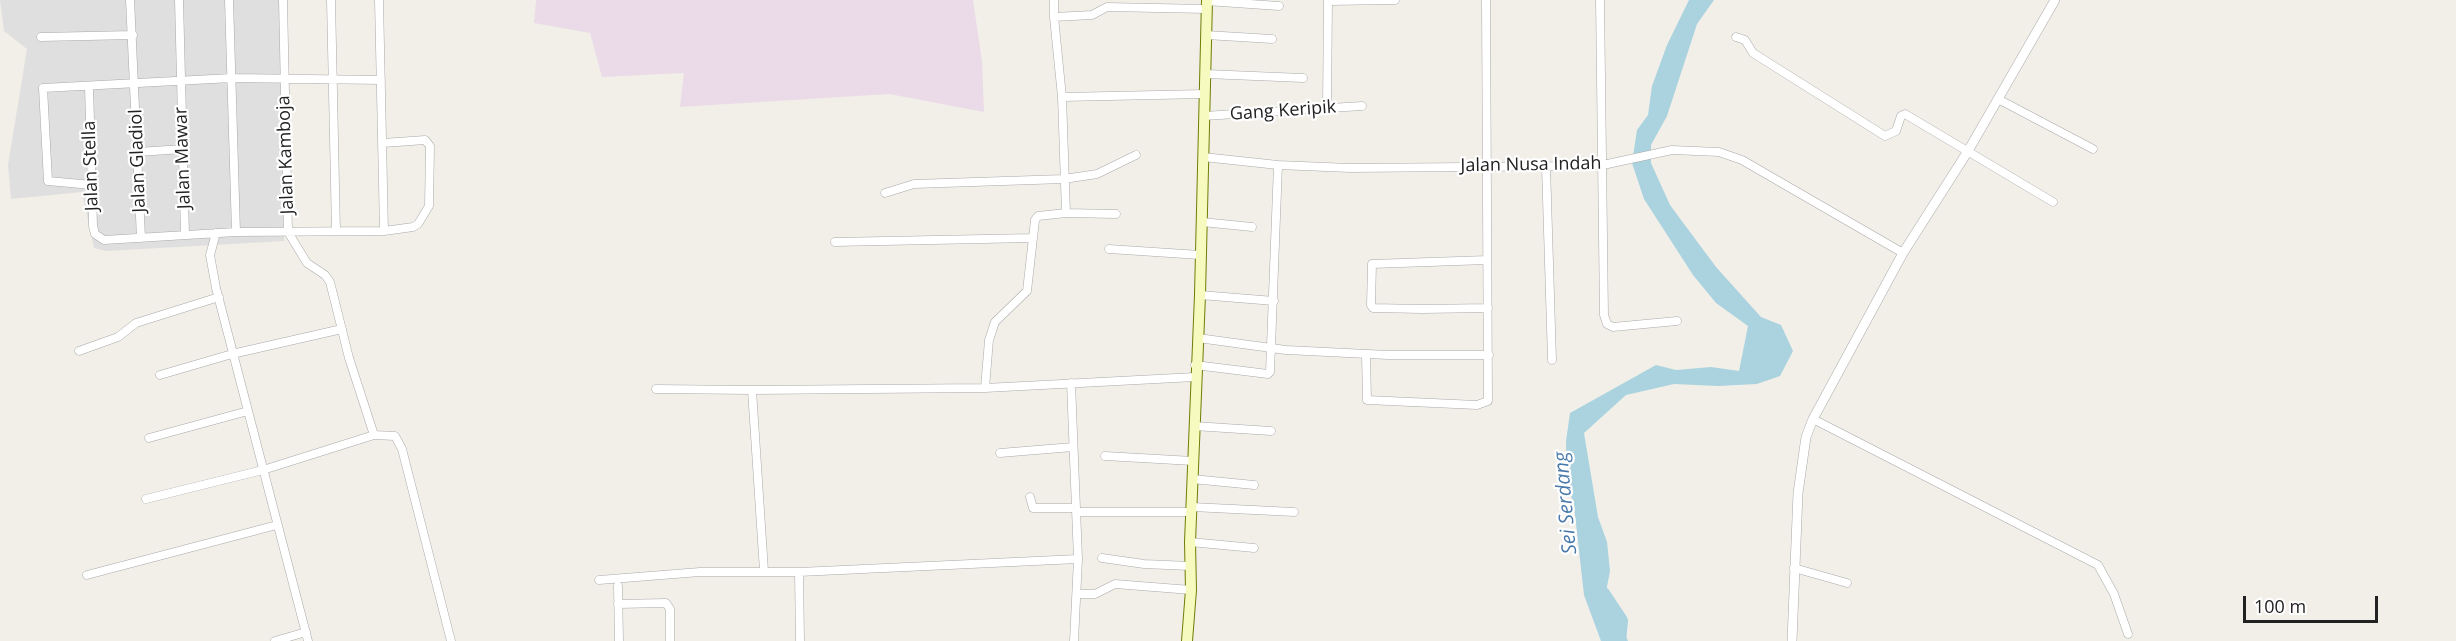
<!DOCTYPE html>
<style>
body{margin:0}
#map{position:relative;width:2456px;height:641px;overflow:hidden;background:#f2efe9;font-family:"Open Sans",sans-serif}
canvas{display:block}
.scale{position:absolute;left:2243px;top:596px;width:135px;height:27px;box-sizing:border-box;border:3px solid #222;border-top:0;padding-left:8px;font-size:18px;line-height:21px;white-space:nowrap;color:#222;-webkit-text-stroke:4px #fff;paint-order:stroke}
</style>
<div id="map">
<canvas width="2456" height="641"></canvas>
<div class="scale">100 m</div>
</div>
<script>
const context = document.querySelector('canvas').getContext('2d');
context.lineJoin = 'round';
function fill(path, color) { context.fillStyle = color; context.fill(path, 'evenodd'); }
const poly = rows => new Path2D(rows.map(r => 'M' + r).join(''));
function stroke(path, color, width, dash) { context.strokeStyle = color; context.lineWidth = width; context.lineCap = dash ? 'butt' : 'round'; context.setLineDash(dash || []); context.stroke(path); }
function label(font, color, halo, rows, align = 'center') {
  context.font = font + ' "Open Sans",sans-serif'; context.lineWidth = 4.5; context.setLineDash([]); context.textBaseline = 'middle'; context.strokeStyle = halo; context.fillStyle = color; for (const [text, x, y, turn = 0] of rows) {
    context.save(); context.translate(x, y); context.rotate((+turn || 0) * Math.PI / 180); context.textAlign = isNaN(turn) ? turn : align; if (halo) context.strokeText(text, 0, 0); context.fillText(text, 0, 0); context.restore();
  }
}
const residential = poly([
 [0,0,283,0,288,86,284,241,106,251,94,248,82,192,11,199,8,165,27,49,4,31]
]);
const industrial = poly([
 [536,0,973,0,982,61,984,112,889,94,680,107,684,73,602,77,590,33,534,23]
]);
const water = poly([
 [1689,0,1714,0,1697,24,1667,116,1651,145,1651,163,1670,205,1716,267,1761,317,1781,325,1793,351,1780,376,1757,384,1718,386,1674,384,1626,395,1584,433,1598,517,1607,542,1610,571,1606,592,1628,641,1601,641,1584,595,1574,506,1567,482,1566,441,1570,413,1656,365,1676,370,1711,367,1739,371,1748,326,1716,303,1693,275,1644,199,1632,163,1637,130,1648,115,1652,86,1667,45]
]);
const river = poly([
 [1602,594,1620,621,1618,641]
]);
const minor = poly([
 [130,0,141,238],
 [179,0,185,235],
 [229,0,236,232],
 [283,0,288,232,307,263,325,275,330,282,349,358,374,435],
 [331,0,336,231],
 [379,0,384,231],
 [1054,0,1054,17,1092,15,1107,7,1206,9],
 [1600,0,1604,315,1607,324,1613,327,1677,321],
 [1206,1,1279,6],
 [1328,1,1395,0],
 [1054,17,1062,97,1066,213,1116,214],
 [1206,35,1272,39],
 [41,37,133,35],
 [1736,37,1745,40,1753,53,1885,136,1896,131,1901,116,1905,114,2053,202],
 [1206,74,1303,78],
 [89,86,93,226,95,234,104,240,236,232,384,231,413,227,418,224,429,206,430,146,425,140,383,143],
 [1062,97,1204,94],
 [1998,99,2093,149],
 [1327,108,1328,0],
 [1204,116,1362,106],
 [138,152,183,149],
 [1203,157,1278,165,1350,168,1583,166,1603,165,1672,150,1719,152,1742,160,1903,253],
 [1546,166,1552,360],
 [92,185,48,181,43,88,232,78,381,80],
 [885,193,914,184,1064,179,1097,174,1136,155],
 [1202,222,1252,227],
 [216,233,210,255,216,288,308,641],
 [835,242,1032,238],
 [1109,249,1200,255],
 [1487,260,1372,264,1371,305,1373,308,1422,309,1488,308],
 [1200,295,1274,301],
 [1198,338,1286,350,1388,355,1489,355],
 [79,351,118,337,136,323,219,297],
 [1366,354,1367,400,1477,405,1488,401,1486,0],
 [1195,365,1268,374,1270,372,1278,165],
 [160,375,232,354,342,329],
 [1071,383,1078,559,1074,641],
 [985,388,989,340,995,322,1027,291,1035,220,1038,216,1066,213],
 [656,389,752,390],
 [1813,419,2098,565,2114,594,2128,634],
 [1194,426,1271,431],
 [149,438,248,411],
 [1000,453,1073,447],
 [1105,456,1193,461],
 [1192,479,1254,485],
 [1030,497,1033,508,1075,508],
 [146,499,263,470,374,435,395,436,402,449,451,641],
 [1192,507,1294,512],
 [1076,512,1191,512],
 [1190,542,1254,548],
 [1102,558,1144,564,1190,566],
 [1794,568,1847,583],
 [764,571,752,390,985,388,1195,377],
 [799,572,800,641],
 [87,575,277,525],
 [599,580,700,572,799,572,1078,559],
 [618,586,619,641],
 [1077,594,1095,594,1115,584,1191,590],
 [618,604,666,603,670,609,670,641],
 [275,641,306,632]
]);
const tertiary = poly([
 [1792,641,1798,493,1806,437,1813,419,1903,253,1968,151,2055,0]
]);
const secondary = poly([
 [1187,641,1191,590,1190,542,1200,295,1207,0]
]);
const streetNames = [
 ["Gang Keripik",1283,111,-4],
 ["Jalan Kamboja",286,155,-92],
 ["Jalan Mawar",183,158,-92],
 ["Jalan Gladiol",138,161,-92],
 ["Jalan Nusa Indah",1531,165,-1],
 ["Jalan Stella",91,166,-92]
];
const waterNames = [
 ["Sei Serdang",1566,503,-95]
];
fill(residential, '#e0dfdf');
fill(industrial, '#ebdbe8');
fill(water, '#aad3df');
stroke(river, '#aad3df', 16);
stroke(minor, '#a9a9a9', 9);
stroke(tertiary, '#a9a9a9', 10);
stroke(secondary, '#707d05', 12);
stroke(minor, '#fff', 8);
stroke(tertiary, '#fff', 9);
stroke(secondary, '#f7fabf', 10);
label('18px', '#222', '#fff', streetNames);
label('italic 20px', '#4a7aab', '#fff', waterNames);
</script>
